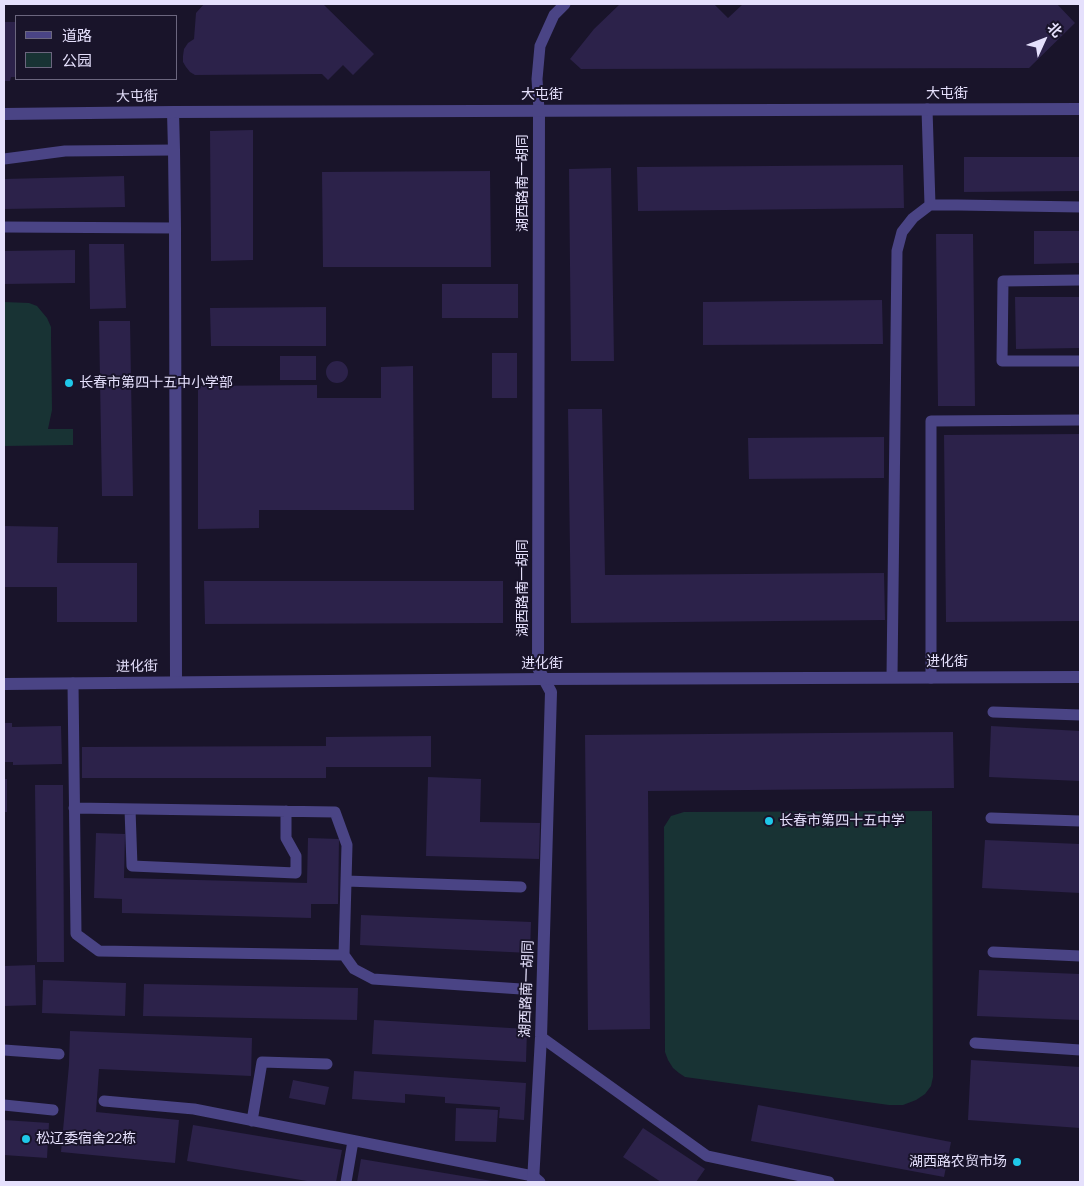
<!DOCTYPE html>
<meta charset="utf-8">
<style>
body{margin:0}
#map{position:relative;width:1084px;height:1186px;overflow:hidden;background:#19142a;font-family:Manrope,"Noto Sans SC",sans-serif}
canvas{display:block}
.frame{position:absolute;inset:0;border:5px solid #e5e0fc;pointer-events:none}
.legend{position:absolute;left:15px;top:15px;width:162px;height:65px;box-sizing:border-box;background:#19142a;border:1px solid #6b667e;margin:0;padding:6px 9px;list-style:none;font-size:15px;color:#e5e0fc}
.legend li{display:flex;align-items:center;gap:10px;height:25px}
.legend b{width:25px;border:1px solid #6b667e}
.north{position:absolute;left:1019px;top:15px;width:50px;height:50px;-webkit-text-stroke:4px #19142a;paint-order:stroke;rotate:47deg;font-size:14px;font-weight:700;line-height:20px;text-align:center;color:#e5e0fc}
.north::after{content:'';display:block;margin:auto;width:18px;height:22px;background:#e5e0fc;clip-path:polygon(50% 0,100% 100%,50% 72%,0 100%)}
</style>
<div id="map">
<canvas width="1084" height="1186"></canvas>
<div class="frame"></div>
<ul class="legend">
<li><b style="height:6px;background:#4a4485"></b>道路</li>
<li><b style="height:14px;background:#183334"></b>公园</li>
</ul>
<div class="north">北</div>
</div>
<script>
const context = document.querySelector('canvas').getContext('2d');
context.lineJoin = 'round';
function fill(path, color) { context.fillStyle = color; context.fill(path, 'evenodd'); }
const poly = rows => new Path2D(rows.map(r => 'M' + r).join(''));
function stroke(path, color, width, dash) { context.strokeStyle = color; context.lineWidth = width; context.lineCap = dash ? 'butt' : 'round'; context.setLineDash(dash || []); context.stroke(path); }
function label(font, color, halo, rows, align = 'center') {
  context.font = font + ' Manrope,"Noto Sans SC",sans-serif'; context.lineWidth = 4; context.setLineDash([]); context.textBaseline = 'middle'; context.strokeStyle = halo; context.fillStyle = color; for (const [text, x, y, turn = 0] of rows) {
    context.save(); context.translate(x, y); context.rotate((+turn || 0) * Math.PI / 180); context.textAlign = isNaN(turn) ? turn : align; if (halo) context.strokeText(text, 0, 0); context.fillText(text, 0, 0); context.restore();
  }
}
const green = poly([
 [4,302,29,303,37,306,47,318,51,327,51,337,52,410,48,429,73,429,73,445,4,446],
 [932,811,933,1077,931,1086,925,1094,916,1100,903,1105,889,1105,685,1077,679,1073,673,1068,668,1060,665,1052,664,827,671,816,684,812]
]);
const building = poly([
 [204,4,323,4,374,54,353,75,343,65,328,80,322,74,195,75,190,72,186,67,183,62,183,56,184,49,188,43,194,39,196,13],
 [620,4,714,4,728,18,743,4,1057,4,1075,23,1029,68,581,69,570,59,594,29],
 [4,22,16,22,16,77,11,77,10,81,4,81],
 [253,130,253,260,211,261,210,131],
 [964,157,1080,157,1080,191,964,192],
 [903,165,904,208,638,211,637,167],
 [611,168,614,361,571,361,569,169],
 [490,171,491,267,323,267,322,172],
 [124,176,125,207,4,209,4,179],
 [1034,231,1080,231,1080,263,1034,264],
 [936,234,973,234,975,406,938,406],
 [89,244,124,244,126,308,90,309],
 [75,250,75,283,4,284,4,251],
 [442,284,518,284,518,318,442,318],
 [1015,297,1080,297,1080,348,1016,349],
 [882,300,883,344,703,345,703,302],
 [326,307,326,346,211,346,210,308],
 [99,321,130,321,133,496,102,496],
 [492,353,517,353,517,398,492,398],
 [280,356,316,356,316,380,280,380],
 '326 372a11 11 0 1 1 22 0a11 11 0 1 1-22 0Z',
 [413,366,414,510,259,510,259,528,198,529,198,386,317,385,317,398,381,398,381,367],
 [568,409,602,409,605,575,884,573,885,620,571,623],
 [1080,434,1080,621,946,622,944,435],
 [884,437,884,478,749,479,748,438],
 [4,526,58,527,57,563,137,563,137,622,57,622,57,587,4,587],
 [204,581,503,581,503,623,205,624],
 [4,723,12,723,12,727,61,726,62,764,13,765,13,762,4,762],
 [991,726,1080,731,1080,781,989,777],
 [953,732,954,788,648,791,650,1029,588,1030,585,735],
 [431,736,431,767,326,767,326,778,82,778,82,747,326,746,326,737],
 [428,777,481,779,480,822,540,823,539,859,426,856],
 [4,779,7,779,7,812,4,812],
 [35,785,63,785,64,962,37,962],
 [96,833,125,834,124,878,307,883,308,838,339,839,338,904,311,904,311,918,122,913,122,899,94,898],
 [985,840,1080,844,1080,893,982,888],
 [361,915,531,922,530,953,360,945],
 [35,965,36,1005,4,1006,4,966],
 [979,970,1080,974,1080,1020,977,1016],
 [43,980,126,983,125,1016,42,1013],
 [144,984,358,988,357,1020,143,1016],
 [374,1020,527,1029,526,1062,372,1054],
 [70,1031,252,1038,251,1076,99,1069,96,1112,179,1120,175,1163,61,1152,69,1065],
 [971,1060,1080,1067,1080,1128,968,1120],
 [354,1071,526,1083,524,1120,499,1118,500,1107,445,1103,445,1097,405,1094,405,1103,352,1099],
 [293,1080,329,1087,325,1105,289,1098],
 [758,1105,951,1142,944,1177,751,1141],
 [456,1108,498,1110,496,1142,455,1141],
 [4,1120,49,1123,47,1158,4,1155],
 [193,1125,342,1150,336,1182,313,1182,187,1161],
 [643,1128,705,1169,696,1182,661,1182,623,1157],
 [361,1159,492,1181,492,1182,357,1182]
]);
const service = poly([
 [927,109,930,205],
 [539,110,537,79,540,46,554,15,565,4],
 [4,159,65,151,174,150],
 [4,227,175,228],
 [1080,280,1003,281,1002,361,1080,361],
 [892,677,897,251,902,232,913,218,930,205,958,205,1080,207],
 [931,678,931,421,1080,420],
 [73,683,76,934,99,951,344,955,354,969,373,979,521,989],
 [993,712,1080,715],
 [74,808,335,812,347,845,344,955],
 [130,809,132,866,296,873,296,856,286,838,286,811],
 [991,818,1080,821],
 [346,881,521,887],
 [993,952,1080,956],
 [541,1037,707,1156,829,1182],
 [975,1043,1080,1050],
 [4,1050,59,1054],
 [104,1101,194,1109,533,1176,540,1182],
 [4,1105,53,1110],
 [252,1121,262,1062,327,1064],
 [346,1182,353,1141]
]);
const minor = poly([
 [173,112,174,150,175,228,176,682],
 [533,1182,541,1037,551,692,538,668,539,110]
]);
const tertiary = poly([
 [4,114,173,112,1080,109],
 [4,684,544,679,1080,677]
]);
const markers = [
 [69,383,5,"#1fc8e9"],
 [769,821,5,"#1fc8e9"],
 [26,1139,5,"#1fc8e9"],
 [1017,1162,5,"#1fc8e9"]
];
const streetNames = [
 ["大屯街",947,94],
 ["大屯街",542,95],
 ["大屯街",137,97,-1],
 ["湖西路南一胡同",523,183,-90],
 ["湖西路南一胡同",523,588,-90],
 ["进化街",947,662],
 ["进化街",542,664],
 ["进化街",137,667,-1],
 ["湖西路南一胡同",527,989,-88]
];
const poiNames = [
 ["长春市第四十五中小学部",79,383],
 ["长春市第四十五中学",779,821],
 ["松辽委宿舍22栋",36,1139],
 ["湖西路农贸市场",1007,1162,"right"]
];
fill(green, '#183334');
fill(building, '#2c224a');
stroke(service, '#4a4485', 11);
stroke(minor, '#4a4485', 12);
stroke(tertiary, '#4a4485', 12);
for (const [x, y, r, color] of markers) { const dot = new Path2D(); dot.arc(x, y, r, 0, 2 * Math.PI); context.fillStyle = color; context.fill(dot); stroke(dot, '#19142a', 2); }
label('14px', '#e5e0fc', '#19142a', streetNames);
label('14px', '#e5e0fc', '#19142a', poiNames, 'left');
</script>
